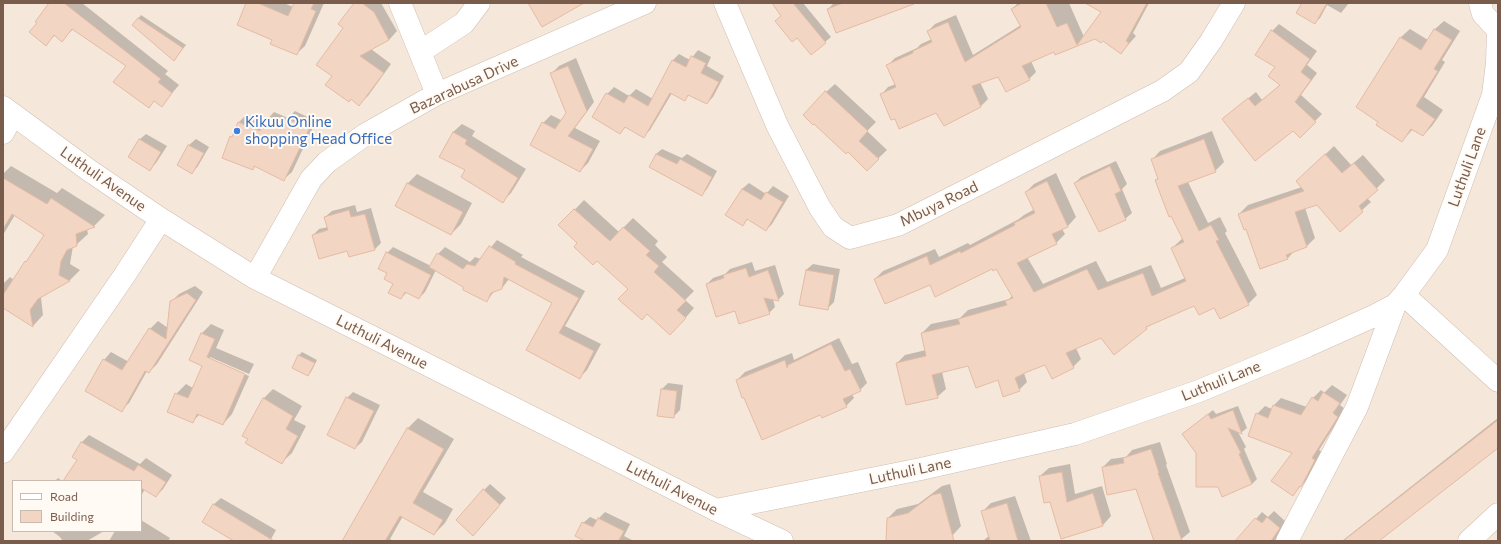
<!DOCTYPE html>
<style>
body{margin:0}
#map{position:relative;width:1501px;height:544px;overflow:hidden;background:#fdf6ec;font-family:Commissioner,sans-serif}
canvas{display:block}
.frame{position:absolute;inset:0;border:4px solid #7a5c4d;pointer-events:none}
.legend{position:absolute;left:12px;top:480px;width:130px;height:52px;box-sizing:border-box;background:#fffaf3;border:1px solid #cabbb1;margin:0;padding:5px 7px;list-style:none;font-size:12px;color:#7a5c4d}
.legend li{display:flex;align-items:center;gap:8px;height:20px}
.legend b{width:20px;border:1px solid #cabbb1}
</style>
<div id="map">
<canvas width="1501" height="544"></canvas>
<div class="frame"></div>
<ul class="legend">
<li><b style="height:5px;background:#fff"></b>Road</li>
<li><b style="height:11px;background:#f3d5c3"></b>Building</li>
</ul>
</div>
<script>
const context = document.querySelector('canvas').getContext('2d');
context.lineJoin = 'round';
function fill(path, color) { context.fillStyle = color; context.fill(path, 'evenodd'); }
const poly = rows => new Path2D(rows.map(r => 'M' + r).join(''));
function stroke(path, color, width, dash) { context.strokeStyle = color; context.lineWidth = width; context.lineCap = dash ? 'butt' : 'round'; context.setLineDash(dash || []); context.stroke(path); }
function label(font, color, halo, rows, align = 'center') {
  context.font = font + ' Commissioner,sans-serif'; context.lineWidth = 4; context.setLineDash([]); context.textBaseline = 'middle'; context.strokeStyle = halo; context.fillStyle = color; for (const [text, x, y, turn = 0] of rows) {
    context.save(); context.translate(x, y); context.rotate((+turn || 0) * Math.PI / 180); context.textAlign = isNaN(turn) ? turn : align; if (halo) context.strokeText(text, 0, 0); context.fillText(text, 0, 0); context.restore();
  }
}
const residential = poly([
 [3,3,1498,3,1498,541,3,541],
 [13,481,141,481,141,531,13,531]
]);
const shadow = poly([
 [51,3,82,3,168,71,165,74,179,85,162,105,155,100,149,106,127,66,73,29,62,40,55,35,46,44],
 [247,3,284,3,293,7,295,3,324,3,305,46,296,54,273,39],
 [355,3,381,3,397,31,389,40,371,49,391,64,368,96,359,104,333,76,344,27],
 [773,3,803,3,831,37,825,42,782,15],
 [834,3,913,3,837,32,828,9],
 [1018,3,1069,3,1084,37,1103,11,1087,3,1149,3,1133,33,1136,36,1121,53,1103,40,1095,37,1056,53,1055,50,1031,61,1036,72,1029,79,998,76,980,82,988,99,981,106,944,124,936,111,895,118,881,95,888,87,896,84,888,65,895,58,917,48,921,44,932,39,928,31,935,24,956,15,973,55,1021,25,1012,9],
 [1303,3,1349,3,1341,13,1327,5,1320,18,1314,23],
 [141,15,186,45,174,60,133,25],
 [1444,21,1460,31,1442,60,1445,62,1424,97,1443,110,1432,126,1423,135,1413,129,1402,141,1380,121,1357,107,1401,37,1410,29,1428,40,1435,29],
 [1279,24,1317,51,1307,65,1317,73,1301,95,1322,114,1300,136,1293,130,1223,119,1256,92,1262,100,1281,84,1276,67,1272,31],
 [698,50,711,57,707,66,724,76,713,97,707,103,690,94,685,99,672,93,650,130,643,137,626,127,620,132,594,117,607,94,614,87,629,96,636,89,653,99,673,60,679,54,690,60],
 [576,58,594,102,575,128,600,141,588,163,580,171,543,123,551,115,563,121,568,113,551,74,559,66],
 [835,84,876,122,867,131,887,150,867,169,826,92],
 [295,111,316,121,292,172,284,179,256,166,253,168,231,137,234,134,239,122,247,114,265,122,274,112,288,118],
 [462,124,475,131,472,136,526,169,511,193,503,201,466,170,453,132],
 [1212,131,1224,162,1215,171,1188,182,1208,223,1220,217,1227,231,1225,233,1257,295,1248,304,1214,306,1195,304,1151,324,1146,328,1101,337,1076,348,1081,359,1073,367,1046,364,1024,373,1027,382,1019,390,969,365,942,372,946,389,937,397,897,363,905,355,926,350,922,333,931,324,960,318,968,310,1009,299,1013,295,997,268,992,268,930,283,875,279,883,271,935,249,939,257,968,243,970,245,1019,219,1024,215,1035,209,1026,192,1034,184,1056,173,1076,217,1068,226,1062,229,1065,234,1056,243,1027,257,1043,284,1096,261,1107,282,1151,265,1161,288,1185,278,1172,248,1183,238,1156,180,1159,177,1152,160,1160,151],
 [146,134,167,146,156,163,150,169,139,140],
 [196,139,209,147,198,166,192,173,179,165,189,145],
 [1334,146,1351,165,1363,155,1385,180,1367,198,1371,202,1340,230,1317,204,1305,208,1315,238,1307,246,1295,250,1288,258,1261,268,1246,228,1239,214,1248,205,1302,187,1306,173],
 [662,149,682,158,687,154,717,171,707,189,701,195,656,154],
 [1116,161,1127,184,1122,189,1132,213,1125,219,1075,183,1081,177],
 [11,166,57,193,62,188,105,215,94,226,87,229,88,234,76,245,73,246,70,264,80,270,69,281,43,295,41,298,43,315,33,326,3,307,3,284,10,277,14,280,46,234,15,215,3,235,3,174],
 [417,174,472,203,461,224,451,234,407,184],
 [749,183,766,194,773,186,789,196,772,224,766,230,748,219,742,225,742,189],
 [584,200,619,232,633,218,658,241,655,245,667,257,662,262,694,291,685,300,694,308,680,324,629,289,560,225],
 [355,205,357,212,371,208,381,243,375,249,348,250,313,235,319,229,328,227,325,217,332,211],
 [497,240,523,255,521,257,585,291,565,326,601,344,587,370,580,377,528,350,553,302,509,279,502,288,495,290,487,301,436,270,425,292,419,298,407,292,401,298,388,273,387,253,393,247,431,266,438,254,445,247,470,262,475,257,481,259],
 [752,262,755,271,775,265,784,294,778,300,773,299,775,307,769,313,736,310,707,284,713,278,725,274,730,269],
 [813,264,840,269,834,302,827,309,806,270],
 [195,286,203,292,157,364,149,372,147,371,129,403,121,410,104,360,111,352,129,362,150,329,158,321,168,328,171,302,179,294],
 [211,324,224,330,216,348,254,364,249,374,210,357,210,359,249,376,232,414,223,424,200,414,192,422,176,394,186,384,193,388,203,365,201,334],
 [839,338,852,364,858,362,867,383,860,390,852,394,854,398,846,406,821,414,737,380,745,372,792,353,794,360],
 [302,352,317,360,311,372,308,375,293,368,299,355],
 [668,383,683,385,680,410,673,417,662,389],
 [1332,385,1347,395,1340,405,1345,409,1319,450,1322,452,1309,478,1292,495,1293,453,1257,414,1265,406,1272,409,1274,405,1281,398,1307,407,1313,398,1321,390,1324,393],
 [273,389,302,406,294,420,306,426,292,453,282,462,243,436,264,398],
 [353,392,380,405,362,442,355,448,347,398],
 [1238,406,1247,428,1242,432,1237,430,1246,447,1244,449,1257,479,1252,484,1219,486,1183,434,1213,410,1216,414],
 [418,418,454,439,423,492,453,509,445,523,434,534,403,516,390,539,393,541,344,541,407,429],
 [1498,418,1498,446,1378,541,1342,541],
 [89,435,140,464,146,458,172,475,163,489,156,496,145,489,141,496,141,481,64,481,79,460,74,457,82,442],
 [1160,442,1167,464,1166,465,1190,532,1179,541,1155,541,1135,485,1103,467,1111,459,1126,457,1132,450],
 [1070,464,1075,494,1102,486,1111,516,1103,525,1062,538,1051,501,1040,476,1049,468],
 [58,478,62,481,55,481],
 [490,484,506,498,480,528,484,490],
 [950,484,961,526,952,536,941,541,887,541,888,518,897,509,918,504,942,486],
 [1015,496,1031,541,983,541,990,535,982,512,991,503],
 [221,498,276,530,270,541,231,541,233,539,213,505],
 [1274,511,1285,521,1281,534,1274,541,1237,541,1262,512,1268,517],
 [605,512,630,524,624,536,634,541,587,541,583,523,590,517,597,520],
 [141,520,170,538,168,541,109,541,115,531,141,531],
 [52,531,104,531,87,541,63,541,60,537]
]);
const building = poly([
 [49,3,64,3,161,79,158,82,172,93,162,107,154,101,149,108,113,82,126,66,72,29,62,42,54,35,46,46,29,32,37,23,35,22,49,3],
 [246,3,258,3,288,16,294,3,314,3,311,9,316,11,297,55,270,44,272,40,237,25,246,3],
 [354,3,362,3,374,12,389,40,360,56,384,73,359,106,351,99,349,102,325,85,332,76,316,65,343,28,338,24,354,3],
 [528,3,584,3,542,27,528,3],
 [772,3,793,3,826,43,811,55,797,38,792,42,775,21,781,16,772,3],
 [843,3,913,3,914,4,836,33,827,9,843,3],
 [1022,3,1046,3,1057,27,1067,23,1077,45,1101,12,1085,3,1147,3,1126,41,1129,43,1121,54,1103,41,1101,43,1095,39,1055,55,1054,52,1022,66,1030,80,1006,92,998,77,972,86,981,107,944,126,936,113,899,129,895,119,891,120,880,94,896,87,886,65,913,53,913,51,932,42,927,31,948,22,965,62,1021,27,1011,9,1022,3],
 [1302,3,1327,3,1315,24,1296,13,1302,3],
 [138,18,183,48,174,61,132,25,138,18],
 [1434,29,1452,40,1434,69,1438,71,1416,106,1435,119,1423,136,1411,129,1402,142,1376,125,1378,122,1356,107,1400,37,1421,50,1434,29],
 [1271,30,1310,59,1301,72,1311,80,1295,102,1316,122,1300,138,1293,131,1255,161,1222,119,1248,98,1255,106,1280,85,1268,76,1275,67,1255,55,1271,30],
 [691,56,706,63,701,73,719,82,707,104,688,95,685,101,670,93,644,138,625,127,620,134,592,117,606,93,624,103,629,95,648,106,672,60,686,67,691,56],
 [568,66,587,111,568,136,593,149,580,172,530,145,542,122,555,129,566,113,550,73,568,66],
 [825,91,868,131,859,141,879,159,867,171,848,152,846,154,814,124,813,125,803,115,825,91],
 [286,118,309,129,284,181,254,166,253,170,222,158,230,136,232,137,238,122,260,131,265,119,282,127,286,118],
 [453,132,467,140,465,144,518,178,503,203,461,177,465,170,439,157,453,132],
 [139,139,161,152,150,171,128,157,139,139],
 [1204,139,1216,172,1178,186,1199,231,1211,225,1219,240,1216,241,1249,305,1220,319,1214,308,1199,315,1194,306,1146,327,1147,329,1114,355,1101,338,1066,353,1074,368,1052,379,1045,365,1027,372,1015,378,1020,391,1003,397,998,380,976,388,968,366,932,375,938,398,906,405,896,363,926,356,921,333,960,324,958,319,1007,305,1005,301,1013,298,996,269,993,271,992,269,935,297,930,285,885,304,874,279,927,256,930,265,960,251,961,253,1015,225,1014,223,1035,213,1025,192,1047,181,1068,227,1052,234,1057,244,1017,263,1034,292,1087,269,1098,290,1143,273,1152,296,1186,281,1171,248,1184,242,1171,216,1169,217,1155,180,1158,179,1151,159,1204,139],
 [188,145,204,153,192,174,177,165,188,145],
 [656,154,677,164,680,159,712,177,702,196,649,167,656,154],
 [1325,154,1342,173,1354,163,1378,190,1359,206,1363,212,1340,232,1317,205,1295,212,1307,247,1286,255,1288,259,1260,269,1246,229,1244,230,1238,214,1304,191,1296,181,1325,154],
 [1110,166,1121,191,1115,194,1126,220,1099,232,1074,183,1110,166],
 [3,178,47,204,51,198,95,227,76,234,77,246,67,250,61,261,59,275,70,281,38,299,30,310,33,327,3,308,3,295,25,261,26,262,44,235,12,214,3,229,3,178],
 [407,183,463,212,451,235,395,206,407,183],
 [742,189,761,200,766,192,783,202,766,231,747,219,743,226,725,215,742,189],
 [574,209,610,241,623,227,650,251,646,255,659,266,654,272,686,301,677,310,686,318,670,335,647,314,642,320,618,299,628,289,597,261,593,265,574,247,577,243,558,225,574,209],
 [349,210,351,217,365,214,375,250,349,257,347,251,319,259,312,235,328,230,324,217,349,210],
 [489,246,516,262,515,264,579,298,559,333,594,351,580,379,526,350,552,303,504,277,502,289,491,293,487,302,463,290,463,287,429,267,437,253,463,269,467,264,475,266,489,246],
 [386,252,431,275,419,299,405,292,401,299,388,293,393,284,384,279,387,273,378,269,386,252],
 [746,268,749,277,768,270,779,301,764,298,770,314,739,324,735,311,716,317,706,284,724,278,723,275,746,268],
 [806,270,834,275,828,310,799,305,806,270],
 [187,293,196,300,149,373,145,371,122,412,85,391,103,359,122,370,149,328,166,339,170,301,187,293],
 [201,333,215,339,207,357,245,374,223,425,197,414,193,423,167,412,175,393,188,398,202,366,189,360,201,333],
 [831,344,845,371,850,369,861,391,843,399,847,407,822,418,820,415,762,440,744,398,742,398,736,380,785,360,787,368,788,365,831,344],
 [298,355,315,363,308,376,292,368,298,355],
 [661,389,677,391,674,418,657,416,661,389],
 [1323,392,1340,403,1333,413,1338,417,1312,458,1315,460,1301,487,1300,486,1293,496,1271,481,1292,453,1248,436,1256,413,1268,418,1273,405,1301,415,1312,397,1318,401,1323,392],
 [346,397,374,411,355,449,327,435,346,397],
 [263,398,293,416,286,429,298,436,282,464,245,443,248,439,242,436,263,398],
 [1233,410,1242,434,1228,428,1241,453,1239,454,1252,484,1222,497,1218,487,1196,487,1196,453,1182,434,1208,414,1211,419,1233,410],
 [1498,420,1498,448,1379,541,1343,541,1498,420],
 [407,428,444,449,413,503,443,520,434,535,400,516,385,541,342,541,407,428],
 [81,442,134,471,138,465,166,482,156,497,141,488,141,481,63,481,77,460,72,457,81,442],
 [1151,449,1159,473,1158,473,1182,541,1154,541,1136,489,1107,495,1102,467,1124,463,1123,458,1151,449],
 [1062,472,1067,502,1093,493,1103,526,1061,539,1050,502,1044,503,1039,476,1062,472],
 [483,489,500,505,473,536,456,520,483,489],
 [941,493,954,541,886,541,887,518,908,513,932,495,941,493],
 [1007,503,1018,541,990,541,981,511,1007,503],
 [213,504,274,541,234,541,202,522,213,504],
 [1267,517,1280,528,1271,541,1235,541,1255,518,1262,523,1267,517],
 [598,518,624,531,619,540,621,541,585,541,575,536,582,522,593,527,598,518]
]);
const minor = poly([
 [400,3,437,94],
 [725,3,777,125,820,208,833,227,850,238,898,225,1162,91,1189,72,1211,41,1234,3],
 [420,52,464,23,479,3],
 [3,107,90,171,161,219,255,278,716,510,782,541],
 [3,133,13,115],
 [255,278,311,179,327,162,366,134,437,94,645,3],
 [1404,295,1498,381],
 [3,452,124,276,161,219],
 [716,510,921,469,1075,434,1199,391,1307,346,1376,315,1395,305,1404,295,1437,250,1493,95,1497,63,1498,30,1483,14,1480,3],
 [1287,541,1357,407,1395,305],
 [1469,541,1498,514]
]);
const markers = [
 [237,131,4,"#3f7fe0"]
];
const streetNames = [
 ["Bazarabusa Drive",464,85,-25],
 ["Luthuli Lane",1467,167,-70],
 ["Luthuli Avenue",103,179,35],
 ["Mbuya Road",939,204,-26],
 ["Luthuli Avenue",382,342,27],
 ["Luthuli Lane",1221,381,-22],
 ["Luthuli Lane",910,471,-12],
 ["Luthuli Avenue",672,488,27]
];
const shopNames = [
 ["Kikuu Online",245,122],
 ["shopping Head Office",245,139]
];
fill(residential, '#f5e8da');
fill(shadow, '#0003');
fill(building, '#f3d5c3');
stroke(building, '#e6bba3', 1);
stroke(minor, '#d1beb0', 23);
stroke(minor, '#fff', 22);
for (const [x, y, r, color] of markers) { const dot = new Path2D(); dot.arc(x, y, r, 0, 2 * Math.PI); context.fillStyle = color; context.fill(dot); stroke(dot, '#fffaf3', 1.5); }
label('15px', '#7a5c4d', '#fffaf3', streetNames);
label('15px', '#366cbe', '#fffaf3', shopNames, 'left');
</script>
